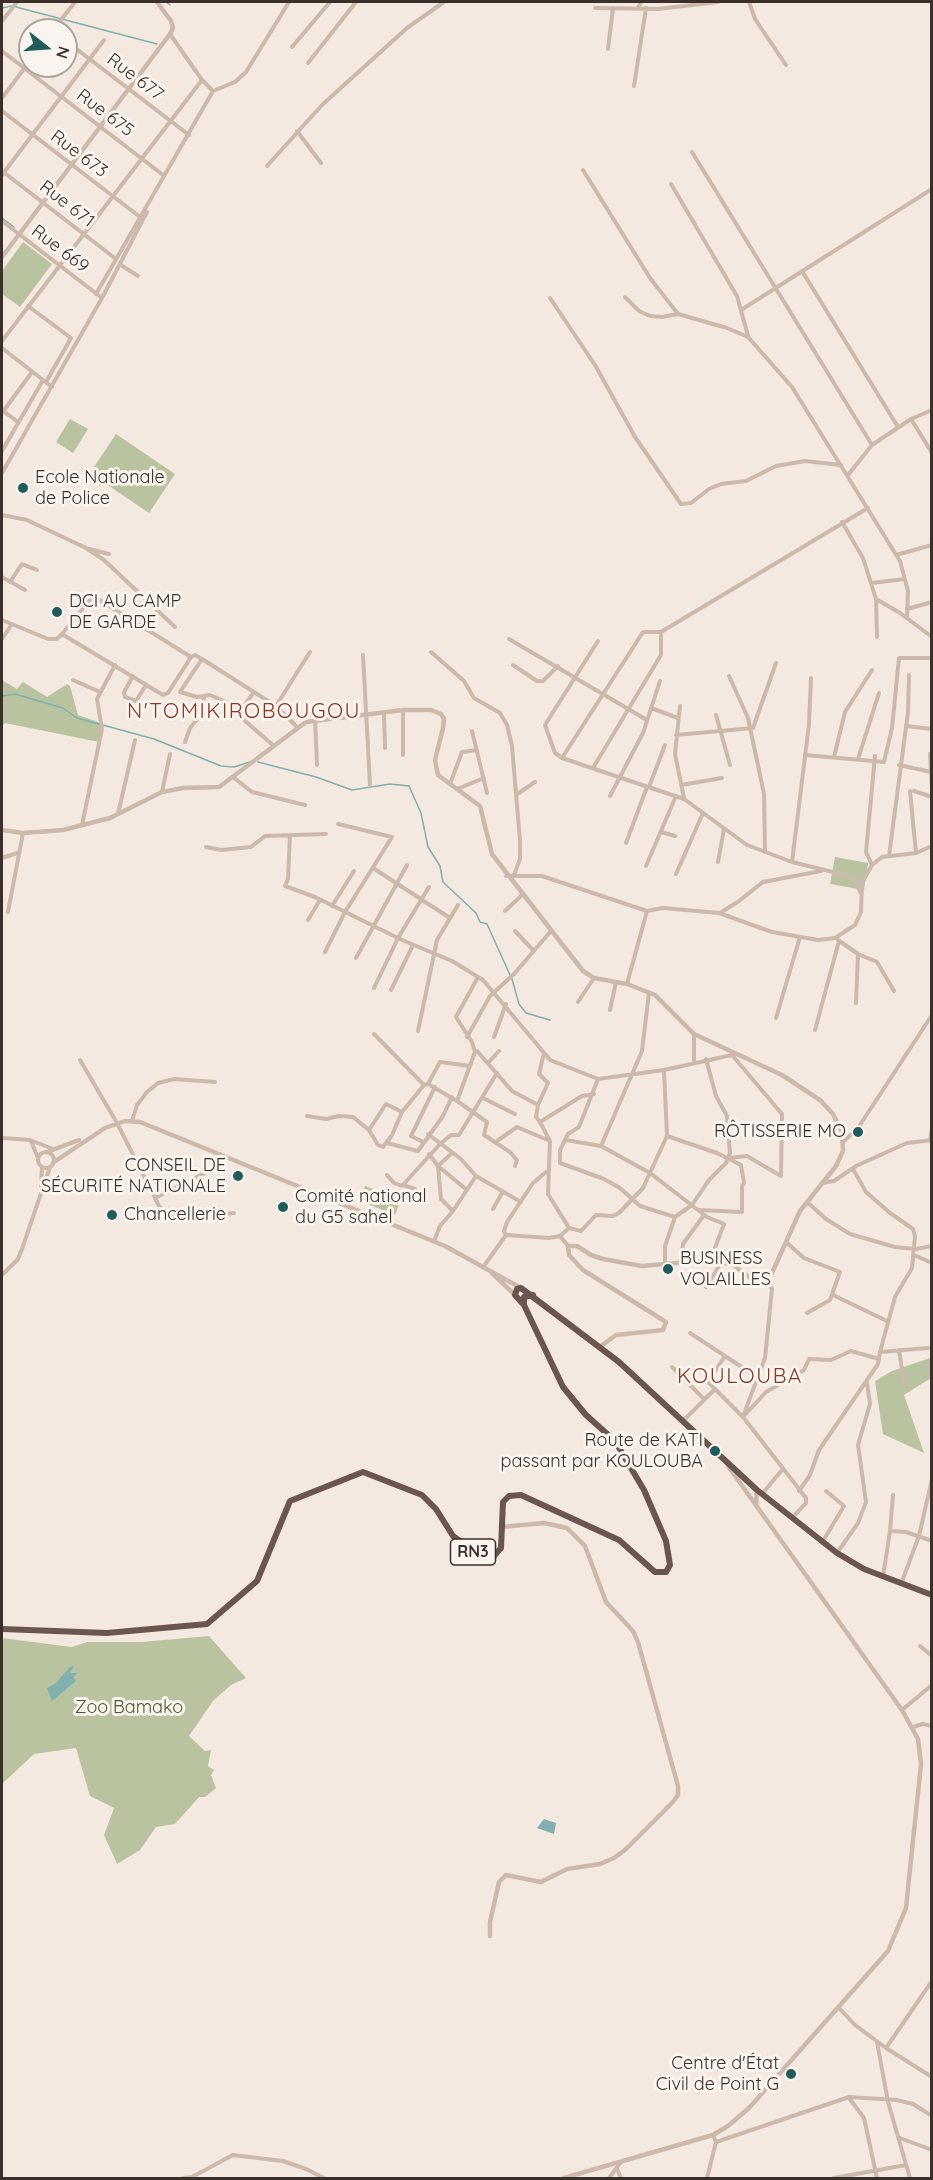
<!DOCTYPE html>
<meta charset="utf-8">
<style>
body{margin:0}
#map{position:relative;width:933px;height:2180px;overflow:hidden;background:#f3e9e1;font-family:Quicksand,sans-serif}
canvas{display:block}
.frame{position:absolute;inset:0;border:3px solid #3a2f2b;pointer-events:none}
.north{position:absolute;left:18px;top:18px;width:60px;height:60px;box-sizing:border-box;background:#faf4ee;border:2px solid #ada5a0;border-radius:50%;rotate:107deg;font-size:16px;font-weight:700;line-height:24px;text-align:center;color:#3a2f2b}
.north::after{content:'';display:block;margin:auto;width:21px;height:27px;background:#215b5b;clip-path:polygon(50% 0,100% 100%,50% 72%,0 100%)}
</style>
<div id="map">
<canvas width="933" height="2180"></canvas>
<div class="frame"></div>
<div class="north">N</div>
</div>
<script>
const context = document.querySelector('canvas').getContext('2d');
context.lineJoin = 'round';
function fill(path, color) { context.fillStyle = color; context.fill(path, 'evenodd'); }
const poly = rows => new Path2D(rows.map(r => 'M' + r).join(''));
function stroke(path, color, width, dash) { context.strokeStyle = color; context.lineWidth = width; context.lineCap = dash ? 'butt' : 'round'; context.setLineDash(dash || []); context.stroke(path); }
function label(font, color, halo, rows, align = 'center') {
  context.font = font + ' Quicksand,sans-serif'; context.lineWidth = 6; context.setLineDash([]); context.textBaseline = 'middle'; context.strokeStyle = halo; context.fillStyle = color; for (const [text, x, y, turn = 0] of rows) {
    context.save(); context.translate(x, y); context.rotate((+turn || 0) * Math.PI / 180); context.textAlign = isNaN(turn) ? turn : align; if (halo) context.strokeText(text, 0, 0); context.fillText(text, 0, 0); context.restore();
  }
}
const green = poly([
 [23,242,52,264,20,307,2,294,2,271],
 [70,419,88,429,73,453,56,442],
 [116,434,175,474,149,513,90,473],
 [2,680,17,689,23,682,47,697,67,684,70,686,78,715,98,722,102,729,99,742,5,723,2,726],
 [835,857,868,863,864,890,830,884],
 [365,1186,401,1199,395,1215,360,1201],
 [931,1351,931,1378,904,1395,924,1453,883,1434,875,1381,892,1371,930,1358],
 [209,1636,246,1678,231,1685,213,1701,189,1736,205,1751,211,1750,208,1766,214,1770,211,1775,216,1788,205,1797,199,1797,175,1824,156,1827,140,1850,117,1864,104,1835,114,1808,90,1796,76,1748,34,1754,2,1784,2,1638,72,1647,87,1642,142,1642]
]);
const water = poly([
 [74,1666,70,1673,77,1673,73,1678,76,1681,52,1701,47,1688,56,1683,70,1667],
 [544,1819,556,1823,554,1834,537,1828]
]);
const stream = poly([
 [166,2,170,5],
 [16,7,157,44],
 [2,8,11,6],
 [2,218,14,227],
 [2,696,15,694,63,708,77,718,154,739,221,766,234,767,253,761],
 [258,762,316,777,352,790,390,784,409,786,421,813,428,847,440,866,443,882,476,913,480,922,487,924,510,975],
 [512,979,519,1004,526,1013,550,1020]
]);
const minor = poly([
 [749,2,755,19,786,65],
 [595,8,658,9,718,2],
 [638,8,641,2],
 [2,21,17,2],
 [53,30,75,2],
 [66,41,189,135],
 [292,47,330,2],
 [608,49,613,8],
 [2,51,163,175],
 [308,63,356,2],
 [634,86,646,8],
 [213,91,235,82,246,72,289,2],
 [2,98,30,61],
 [2,111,140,217],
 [297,131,321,163],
 [692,152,872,445],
 [267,166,322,105,407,28,444,2],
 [583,170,650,278,678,314],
 [2,171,116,259],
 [2,175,104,40],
 [671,184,737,296,748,336],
 [2,221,102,298],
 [121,265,138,276],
 [802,271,898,427],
 [96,294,213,91,202,80,170,34],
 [625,297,639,311,650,316,662,317,678,314,727,328,748,337,792,387,900,561,908,591,907,618],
 [550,298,595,365,635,437,681,504,691,503,709,489,721,484,746,481,776,466,805,461,841,465],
 [28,306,71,338,46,382],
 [741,310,932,189],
 [2,341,202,80],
 [2,348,52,387],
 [2,410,18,422],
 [2,413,32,372],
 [911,419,932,453],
 [2,451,43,380],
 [2,473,102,298,147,212],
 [848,475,872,445,911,419,932,410],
 [2,515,27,520,86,548,104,560,175,627],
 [842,522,863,558,876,599,877,637],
 [89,549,109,554],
 [896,555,932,545],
 [2,577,25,590],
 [10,582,22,564,37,570],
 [871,583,905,579],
 [876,599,900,613,932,637],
 [907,609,932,602],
 [2,620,48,639,57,639,62,634,163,695,168,693,191,657],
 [62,634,93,596,191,657,195,655,202,659,254,692,276,706,297,727],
 [2,639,12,624],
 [509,639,647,720],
 [598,641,545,725,555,753,562,758,684,799,747,845,792,862,849,876,855,879,860,892],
 [431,652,464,681,474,698,500,713,507,725,512,746,520,841,520,859,514,875],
 [363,655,370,785],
 [202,659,180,692,197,697,210,695,242,709],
 [513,665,537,681,543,681,558,666],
 [133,676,124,692,125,697,136,701,146,685],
 [729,676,748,718,764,794,765,852],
 [73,680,100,692],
 [276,706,310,652],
 [680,706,675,754,684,798],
 [201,707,224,716,230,715,242,709,254,692],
 [651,708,678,718],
 [403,710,403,755],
 [239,711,244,720,274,746],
 [384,713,385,748],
 [716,715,730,765],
 [315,719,317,765],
 [906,726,932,729],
 [472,731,487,793],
 [676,735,753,728,776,663],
 [185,742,190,728,199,717,204,697],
 [930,754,932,788],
 [805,755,884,762,892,728,899,658,932,658],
 [834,757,845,712,872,670],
 [562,758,643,632,661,632],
 [858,759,879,693],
 [899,765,931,772],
 [593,768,661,655,661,632,868,508],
 [233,777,252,792,305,805],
 [450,784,462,752,477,750],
 [681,785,722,778],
 [649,787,665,745],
 [457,789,484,778],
 [910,791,916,853],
 [914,791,932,797],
 [162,792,170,754],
 [516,795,535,782],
 [610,796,643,733,660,681],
 [118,814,135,740],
 [82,825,102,729,97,699,115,665],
 [661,832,675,836],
 [290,835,288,879,285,886,315,897,402,940,452,961,483,980,550,1060,598,1079,664,1070,732,1055,782,1114,781,1176,747,1156,729,1158],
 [626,843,647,787],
 [206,847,221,850,251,847,265,836,326,834],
 [889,856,908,712,909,675],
 [2,858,17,853],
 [718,862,724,829],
 [792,862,809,724,811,678],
 [872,865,866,852,875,756],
 [646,866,676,796],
 [373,868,450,918],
 [676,874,703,813],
 [506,876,542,876,647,911,663,908,719,913,772,932,818,940,835,938,855,925,861,912,862,883,872,865,882,857,916,853,932,846],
 [332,906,354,871],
 [505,911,522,895],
 [8,912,23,833],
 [720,913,739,901,763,882,821,871],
 [308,920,320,900],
 [515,931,533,950],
 [838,940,858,954,856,1003],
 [325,952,345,912,392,837,338,824],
 [858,954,877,962,894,991],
 [356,958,407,865],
 [627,984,647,911],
 [374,988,398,938,429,887],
 [391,990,413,945],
 [578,1002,594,978],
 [610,1010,616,982],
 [776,1018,800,937],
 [815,1030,839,941],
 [418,1031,437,940,458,905],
 [374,1034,424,1085],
 [467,1037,490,996,514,974,551,931],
 [494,1037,506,1004],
 [475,1052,477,1051,512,1091,538,1105,536,1117,540,1122],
 [80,1060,117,1123,159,1206,167,1215,179,1219,234,1213],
 [694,1062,694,1034],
 [488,1063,499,1051],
 [664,1070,667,1136,717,1153,741,1165,744,1183,742,1186,742,1212,699,1210],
 [598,1079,579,1127,568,1134,560,1150,560,1163,604,1179,620,1188,640,1206,675,1217],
 [428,1084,457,1101,487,1122,484,1135,510,1152,517,1160,515,1166],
 [483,1098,515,1114],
 [457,1101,475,1052,472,1042,456,1017,478,977],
 [538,1105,548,1083,539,1074,544,1053],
 [307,1116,326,1119,339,1116,353,1117,369,1130,378,1145,383,1147,392,1135,402,1112,424,1085,428,1084,440,1062,470,1066],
 [132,1121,137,1105,147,1092,158,1083,174,1079,215,1082],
 [369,1130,386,1104,402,1112],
 [428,1134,461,1159,476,1176],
 [2,1138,30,1140,53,1149],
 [566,1140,601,1146,650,1173,707,1217,724,1224,710,1261],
 [930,1140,932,1128],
 [31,1141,38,1158],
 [497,1141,517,1127,550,1141],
 [844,1141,858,1128,932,1015],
 [423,1142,411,1136,435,1087],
 [387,1143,418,1151,443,1116,452,1097],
 [601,1146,642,1051,649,992],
 '38 1160a8 8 0 1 1 16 0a8 8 0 1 1-16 0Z',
 [452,1153,438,1166,467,1190],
 [429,1154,438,1166,441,1199,453,1211,440,1226,434,1241],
 [853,1169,866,1192,890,1213,913,1229,915,1236,912,1268,895,1297,880,1352],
 [387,1175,394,1183,402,1186,440,1144,451,1135,459,1135,497,1073],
 [822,1183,834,1181,856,1166,907,1143,932,1140],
 [403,1185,415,1189],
 [41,1188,42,1167],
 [155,1198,217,1167],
 [807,1202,826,1219,850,1234,895,1247,916,1249,932,1246],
 [493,1209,502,1193],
 [453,1211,476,1176,521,1202],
 [569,1228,548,1194,550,1141,540,1122,582,1096,594,1094],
 [569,1228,581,1231,596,1215,613,1216,619,1213,643,1188,667,1136],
 [506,1235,504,1231,507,1222,533,1183,546,1172],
 [560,1236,568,1246],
 [786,1242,804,1258,840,1272,830,1300,807,1313],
 [914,1255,932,1263],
 [680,1262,683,1244,704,1215],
 [665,1263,665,1246,675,1217,692,1205,709,1180,726,1163,730,1153,727,1116,716,1096,706,1059],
 [484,1266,506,1235,549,1238,560,1236,569,1228],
 [2,1275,18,1259,22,1249,50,1167],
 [706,1287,721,1263],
 [833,1295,887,1321],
 [690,1333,757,1377],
 [899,1350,904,1383],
 [725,1356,708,1382,743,1417,806,1498,806,1503,792,1518],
 [672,1367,703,1398],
 [744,1414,765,1358,772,1289,767,1280],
 [743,1417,766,1392,804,1370,809,1359,831,1360,851,1351,879,1359],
 [683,1421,715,1389],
 [799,1491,810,1475,819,1450,878,1364,880,1352,928,1348],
 [762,1494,782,1470],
 [890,1531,893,1495],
 [823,1541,844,1506,826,1491],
 [837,1553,858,1523,866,1502,858,1445,870,1404,867,1383],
 [883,1577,890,1531,906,1532,932,1541],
 [901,1584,919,1536,932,1479],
 [920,1646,932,1656],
 [902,1710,932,1685],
 [913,1727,923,1724,932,1726],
 [839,2008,855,2025,886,2048,932,2077],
 [877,2042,888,2102,910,2178],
 [886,2048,932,1981],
 [849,2098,864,2118,877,2178],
 [900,2138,932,2150],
 [716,2142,849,2097,897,2100,913,2104,932,2116],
 [617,2169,621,2178],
 [183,2178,192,2177,233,2155,283,2161,306,2169,324,2178],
 [609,2178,621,2162],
 [707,2178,716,2142,713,2135],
 [834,2178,906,2165]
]);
const tertiary = poly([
 [2,257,170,34,173,28,171,21,157,2],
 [2,830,23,833,63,830,110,818,162,792,183,788,219,787,306,722,403,710,431,710,441,714,444,719,443,728,435,760,438,775,480,806,492,854,583,971,594,978,627,984,655,995,694,1034,782,1075,820,1100,833,1114,842,1132,843,1151,836,1166,800,1211,772,1273,763,1283,757,1283,732,1264,701,1261,642,1266,603,1259,591,1255,577,1246,568,1246,569,1255,583,1270,666,1322,663,1330,616,1335,601,1346],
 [47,1152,79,1140],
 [54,1162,105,1128,125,1121,140,1122,445,1246,521,1288],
 [492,1273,515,1295],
 [756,1505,757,1490],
 [490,1936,490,1922,499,1882,506,1875,541,1882,567,1869,600,1864,614,1858,625,1850,672,1803,678,1795,678,1786,638,1642,633,1631,606,1602,585,1546,567,1528,544,1523,501,1527],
 [564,2178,713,2135,728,2126,749,2108,888,1951,906,1908,921,1764,918,1739,902,1710,728,1466]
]);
const trunk = poly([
 [523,1304,515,1295,517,1289,521,1288,619,1362,757,1490,837,1553,864,1569,932,1595],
 [2,1629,107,1633,207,1624,257,1581,290,1501,363,1472,422,1495,436,1509,453,1536,482,1557,493,1557,501,1548,503,1502,509,1496,521,1495,619,1540,655,1572,666,1572,670,1565,666,1541,644,1490,615,1441,586,1415,563,1387,524,1305,524,1297,533,1295]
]);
const markers = [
 [23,488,6,"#215b5b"],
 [57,612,6,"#215b5b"],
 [858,1132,6,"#215b5b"],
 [238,1176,6,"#215b5b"],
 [283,1207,6,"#215b5b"],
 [112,1215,6,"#215b5b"],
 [668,1269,6,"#215b5b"],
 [715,1451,6,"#215b5b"],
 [791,2074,6,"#215b5b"]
];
const shields = [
 [473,1552,45]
];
const shieldNames = [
 ["RN3",473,1552]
];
const streetNames = [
 ["Rue 677",135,77,37],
 ["Rue 675",105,113,37],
 ["Rue 673",79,154,37],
 ["Rue 671",67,204,38],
 ["Rue 669",60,249,37]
];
const poiNames = [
 ["Ecole Nationale",35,478],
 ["de Police",35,499],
 ["DCI AU CAMP",69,602],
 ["DE GARDE",69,623],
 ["RÔTISSERIE MO",846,1132,"right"],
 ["CONSEIL DE",226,1166,"right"],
 ["SÉCURITÉ NATIONALE",226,1187,"right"],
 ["Comité national",295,1197],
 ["du G5 sahel",295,1218],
 ["Chancellerie",124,1215],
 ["BUSINESS",680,1259],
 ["VOLAILLES",680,1280],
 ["Route de KATI",703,1441,"right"],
 ["passant par KOULOUBA",703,1462,"right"],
 ["Centre d'État",779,2064,"right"],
 ["Civil de Point G",779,2085,"right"]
];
const parkNames = [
 ["Zoo Bamako",129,1708]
];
const quarterNames = [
 ["N'TOMIKIROBOUGOU",244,712],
 ["KOULOUBA",740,1377]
];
fill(green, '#b9c3a0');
fill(water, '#80b0af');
stroke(stream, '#80b0af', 1.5);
stroke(minor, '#ccb9ac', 4);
stroke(tertiary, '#ccb9ac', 4.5);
stroke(trunk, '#6b564f', 6);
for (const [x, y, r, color] of markers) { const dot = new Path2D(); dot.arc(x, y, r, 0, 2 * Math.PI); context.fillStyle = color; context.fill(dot); stroke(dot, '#faf4ee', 2); }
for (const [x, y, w] of shields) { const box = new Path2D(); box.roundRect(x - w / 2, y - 13, w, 26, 4.5); context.fillStyle = '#faf4ee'; context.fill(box); stroke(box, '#3a2f2b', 1.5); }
label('bold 16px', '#3a2f2b', null, shieldNames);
label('18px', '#3a2f2b', '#faf4ee', streetNames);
label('18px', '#3a2f2b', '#faf4ee', poiNames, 'left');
label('18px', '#4b582f', '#faf4ee', parkNames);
context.letterSpacing = '1.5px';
label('21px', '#883625', '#faf4ee', quarterNames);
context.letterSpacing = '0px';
</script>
